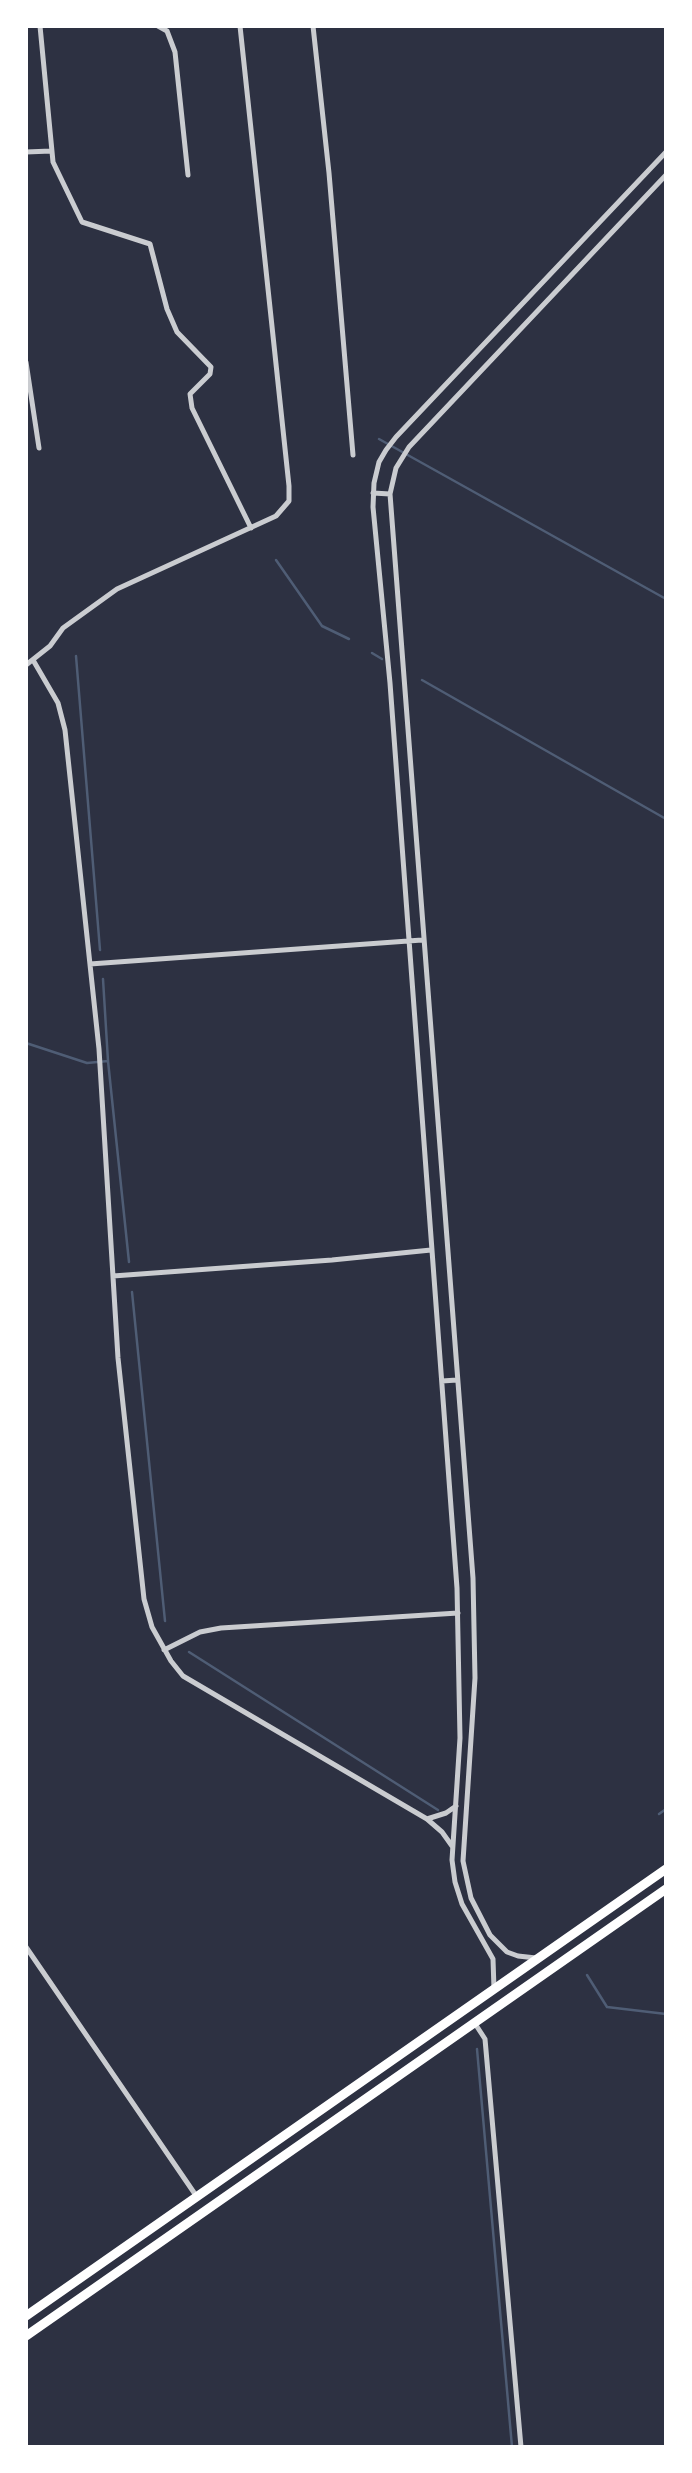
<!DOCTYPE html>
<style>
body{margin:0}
#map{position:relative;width:692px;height:2473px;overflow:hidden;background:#2d3142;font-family:"Alegreya Sans",sans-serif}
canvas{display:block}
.frame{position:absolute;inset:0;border:28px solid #fff;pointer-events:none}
</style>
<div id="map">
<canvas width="692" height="2473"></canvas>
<div class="frame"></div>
</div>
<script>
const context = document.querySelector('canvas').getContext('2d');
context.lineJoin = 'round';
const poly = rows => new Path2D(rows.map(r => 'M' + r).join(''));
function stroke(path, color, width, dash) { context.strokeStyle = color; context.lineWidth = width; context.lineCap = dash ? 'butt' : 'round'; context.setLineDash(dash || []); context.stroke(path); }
const stream = poly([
 [379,439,666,599],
 [276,560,322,626,349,639],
 [372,653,382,659],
 [76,656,100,950],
 [422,680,666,819],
 [103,979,108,1061,129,1262],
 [26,1043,87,1063,108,1061],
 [132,1292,165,1621],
 [189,1652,438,1810],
 [659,1814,666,1809],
 [587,1975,607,2007,666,2014],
 [477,2049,512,2447]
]);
const minor = poly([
 [40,26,53,162,82,222,150,244,167,309,177,332,211,367,210,374,190,394,192,408,251,528],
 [158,26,167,31,175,52,188,175],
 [313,26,329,173,353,455],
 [26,152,51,151],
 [26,362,39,448],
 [373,493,390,494],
 [33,660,58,703,65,730,99,1049,118,1358,144,1599,152,1627,171,1661,183,1676,427,1819,442,1832,452,1846],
 [26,665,50,646,63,628,117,589,276,516,289,501,289,486,240,26],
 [90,964,422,940],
 [113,1276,332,1260,431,1250],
 [442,1381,457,1380],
 [164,1650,200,1632,221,1628,458,1613],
 [427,1819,446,1813,456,1806],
 [26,1947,197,2197],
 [536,1958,518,1956,507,1952,490,1935,471,1898,463,1861,475,1678,473,1578,390,494,396,468,409,447,666,175],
 [494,1989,493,1959,462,1904,455,1882,452,1860,460,1738,457,1588,390,683,373,507,374,483,379,462,386,450,396,437,666,152],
 [474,2022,485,2039,521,2447]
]);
const trunk = poly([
 [26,2316,666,1869],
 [26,2336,666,1889]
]);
stroke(stream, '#4f5d75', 2.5);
stroke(minor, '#caccd0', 5);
stroke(trunk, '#fff', 9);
</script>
